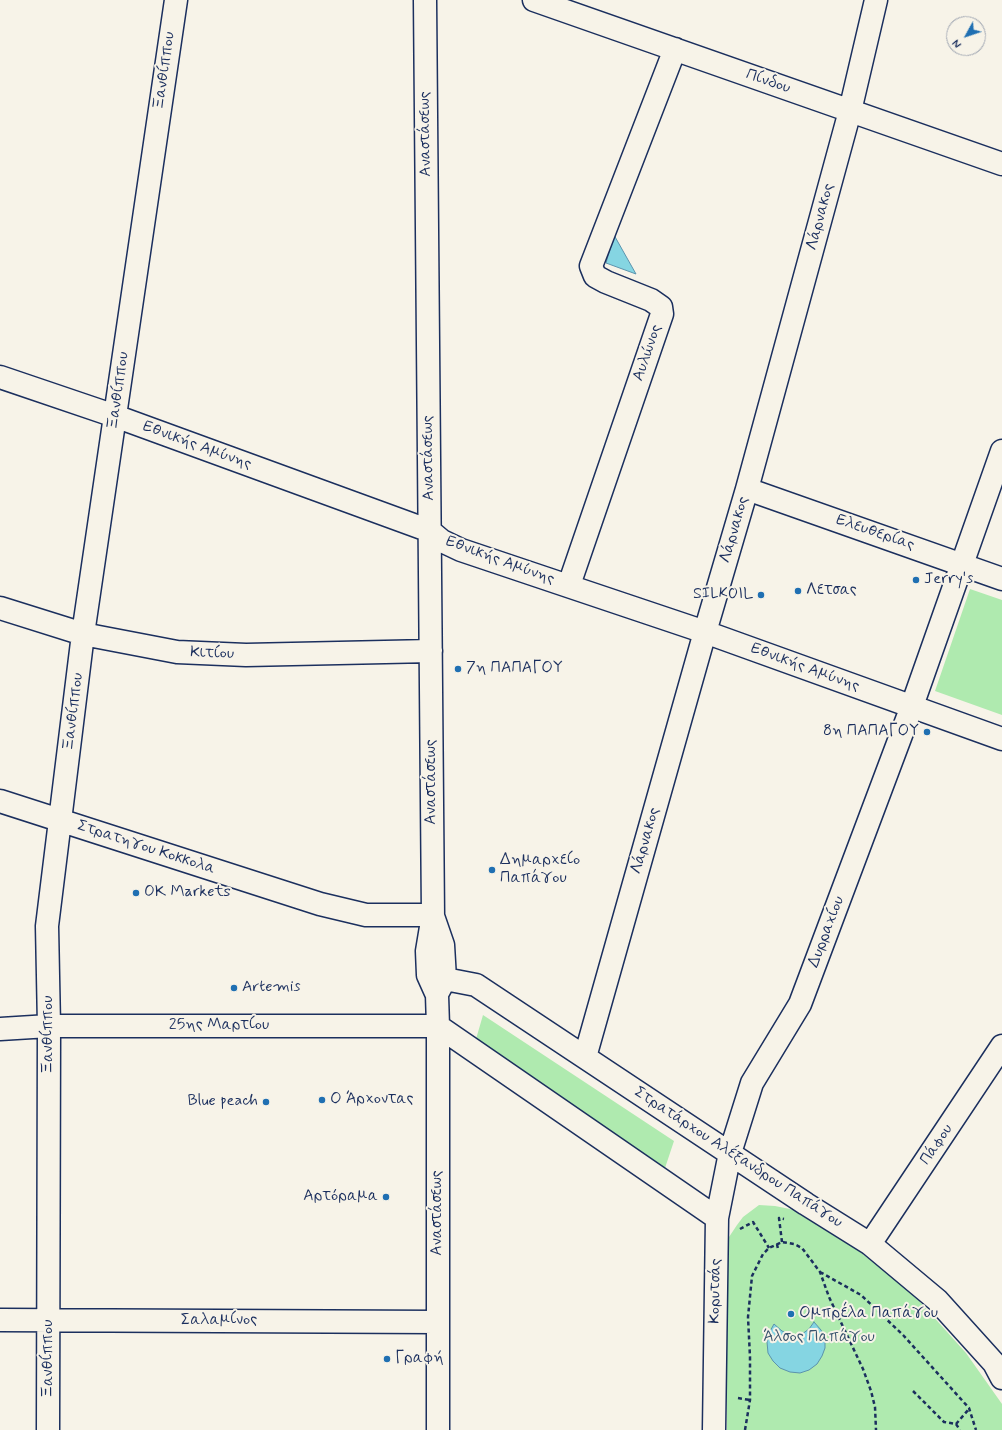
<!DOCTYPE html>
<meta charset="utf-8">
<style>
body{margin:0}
#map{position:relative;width:1002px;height:1430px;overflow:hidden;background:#f7f3e8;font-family:Mynerve,sans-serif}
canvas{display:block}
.north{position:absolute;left:946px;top:16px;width:40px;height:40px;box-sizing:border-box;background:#f7f3e8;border:1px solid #9fa5b1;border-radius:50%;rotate:230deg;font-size:11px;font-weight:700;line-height:16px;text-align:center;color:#1b2f5e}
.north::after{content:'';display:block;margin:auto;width:14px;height:18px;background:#1f6fb2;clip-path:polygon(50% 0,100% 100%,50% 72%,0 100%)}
</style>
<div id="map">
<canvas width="1002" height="1430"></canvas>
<div class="north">N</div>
</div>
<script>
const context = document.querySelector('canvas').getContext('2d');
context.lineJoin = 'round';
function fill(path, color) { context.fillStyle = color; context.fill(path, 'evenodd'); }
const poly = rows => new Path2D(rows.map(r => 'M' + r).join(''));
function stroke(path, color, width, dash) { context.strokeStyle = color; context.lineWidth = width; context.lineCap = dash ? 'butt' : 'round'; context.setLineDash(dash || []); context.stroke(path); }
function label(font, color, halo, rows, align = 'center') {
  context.font = font + ' Mynerve,sans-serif'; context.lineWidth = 4; context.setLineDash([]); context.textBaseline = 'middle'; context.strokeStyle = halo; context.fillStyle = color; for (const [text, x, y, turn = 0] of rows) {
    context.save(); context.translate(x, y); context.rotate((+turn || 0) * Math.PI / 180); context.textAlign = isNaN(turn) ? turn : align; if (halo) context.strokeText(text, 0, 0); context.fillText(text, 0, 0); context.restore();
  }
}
const green = poly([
 [970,589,1002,600,1002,715,935,691],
 [483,1015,674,1141,664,1171,474,1046],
 [759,1205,775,1206,800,1211,855,1248,913,1294,966,1353,1002,1404,1002,1430,727,1430,726,1258,729,1237,737,1225,743,1217]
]);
const water = poly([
 [614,235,636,274,606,263,614,235],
 [814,1322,821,1330,825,1338,825,1348,822,1356,817,1364,809,1370,800,1373,790,1372,780,1368,773,1361,768,1353,767,1342,769,1333,774,1324,782,1331,793,1336,802,1334,809,1329,814,1322]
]);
const path = poly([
 [740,1229,753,1222,769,1248],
 [782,1242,779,1218,784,1219],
 [777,1244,778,1249],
 [820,1272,861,1295,903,1335,969,1408,976,1430],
 [913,1391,944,1422,956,1424,969,1409],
 [738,1398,750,1400],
 [956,1424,960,1430],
 [745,1430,750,1400,750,1357,748,1317,752,1276,763,1254,769,1248,782,1242,794,1244,802,1248,820,1272,829,1297,863,1369,871,1391,875,1407,876,1430]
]);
const minor = poly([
 [425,0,433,915,427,951,428,975,437,995,438,1026,438,1430],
 [534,0,1002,164],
 [0,377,115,416,430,531,442,541,461,550,705,632,1002,739],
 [747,489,1002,579],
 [569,585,662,314,661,307,651,300,606,282,595,276,591,266,675,49],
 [0,608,83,634,177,652,246,655,431,651],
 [0,801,320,904,366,915,433,915],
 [433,916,443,945,445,979,438,992],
 [445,979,476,985,806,1204,870,1244,937,1300,994,1363,1002,1378],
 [438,1026,717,1218],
 [0,1029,49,1026,438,1026],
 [585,1057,705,632,747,489,850,111,876,0],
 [870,1244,1002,1046],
 [0,1320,438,1322],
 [48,1430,49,1026,47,926,83,634,176,0],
 [714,1430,717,1218,730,1153,752,1083,800,1004,912,706,1002,451]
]);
const markers = [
 [916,580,4,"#1f6fb2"],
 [798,591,4,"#1f6fb2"],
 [761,595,4,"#1f6fb2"],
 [458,669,4,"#1f6fb2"],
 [927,732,4,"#1f6fb2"],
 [492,870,4,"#1f6fb2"],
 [136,893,4,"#1f6fb2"],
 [234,988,4,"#1f6fb2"],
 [322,1100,4,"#1f6fb2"],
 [266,1102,4,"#1f6fb2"],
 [386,1197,4,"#1f6fb2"],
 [791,1314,4,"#1f6fb2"],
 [387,1359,4,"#1f6fb2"]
];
const streetNames = [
 ["Ξανθίππου",165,71,-82],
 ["Πίνδου",768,82,19],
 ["Αναστάσεως",426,134,-91],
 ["Λάρνακος",821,217,-75],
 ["Αυλώνος",648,353,-71],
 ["Ξανθίππου",119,391,-82],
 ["Εθνικής Αμύνης",197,446,20],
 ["Αναστάσεως",429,458,-91],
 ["Λάρνακος",735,530,-74],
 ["Ελευθερίας",875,533,19],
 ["Εθνικής Αμύνης",500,561,20],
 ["Κιτίου",212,654,2],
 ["Εθνικής Αμύνης",805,668,20],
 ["Ξανθίππου",74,712,-83],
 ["Αναστάσεως",432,782,-90],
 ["Λάρνακος",646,841,-74],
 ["Στρατηγου Κοκκολα",146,848,18],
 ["Δυρραχίου",827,932,-69],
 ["25ης Μαρτίου",219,1026],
 ["Ξανθίππου",49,1035,-90],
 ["Πάφου",937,1145,-56],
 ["Στρατάρχου Αλέξανδρου Παπάγου",738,1158,33],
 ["Αναστάσεως",438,1213,-90],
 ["Κορυτσάς",716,1291,-89],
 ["Σαλαμίνος",219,1321],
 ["Ξανθίππου",49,1359,-90]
];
const poiNames = [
 ["Jerry's",924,580],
 ["Λετσας",806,591],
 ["SILKOIL",753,595,"right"],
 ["7η ΠΑΠΑΓΟΥ",466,669],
 ["8η ΠΑΠΑΓΟΥ",919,732,"right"],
 ["Δημαρχείο",500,861],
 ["Παπάγου",500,879],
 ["OK Markets",144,893],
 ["Artemis",242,988],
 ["Ο Άρχοντας",330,1100],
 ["Blue peach",258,1102,"right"],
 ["Αρτόραμα",378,1197,"right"],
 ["Ομπρέλα Παπάγου",799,1314],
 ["Γραφή",395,1359]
];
const parkNames = [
 ["Άλσος Παπάγου",819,1338]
];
fill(green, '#afeaaf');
fill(water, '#85d5e2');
stroke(water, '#5b93ad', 1);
stroke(minor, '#1b2f5e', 25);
stroke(path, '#1b2f5e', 2.5, [4, 3]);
stroke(minor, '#f7f3e8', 22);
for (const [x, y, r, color] of markers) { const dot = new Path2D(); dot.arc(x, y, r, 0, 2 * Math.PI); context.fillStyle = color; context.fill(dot); stroke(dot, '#f7f3e8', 1.5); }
label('16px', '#1b2f5e', '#f7f3e8', streetNames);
label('16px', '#1b2f5e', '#f7f3e8', poiNames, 'left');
label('16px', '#39546e', '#f7f3e8', parkNames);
</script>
